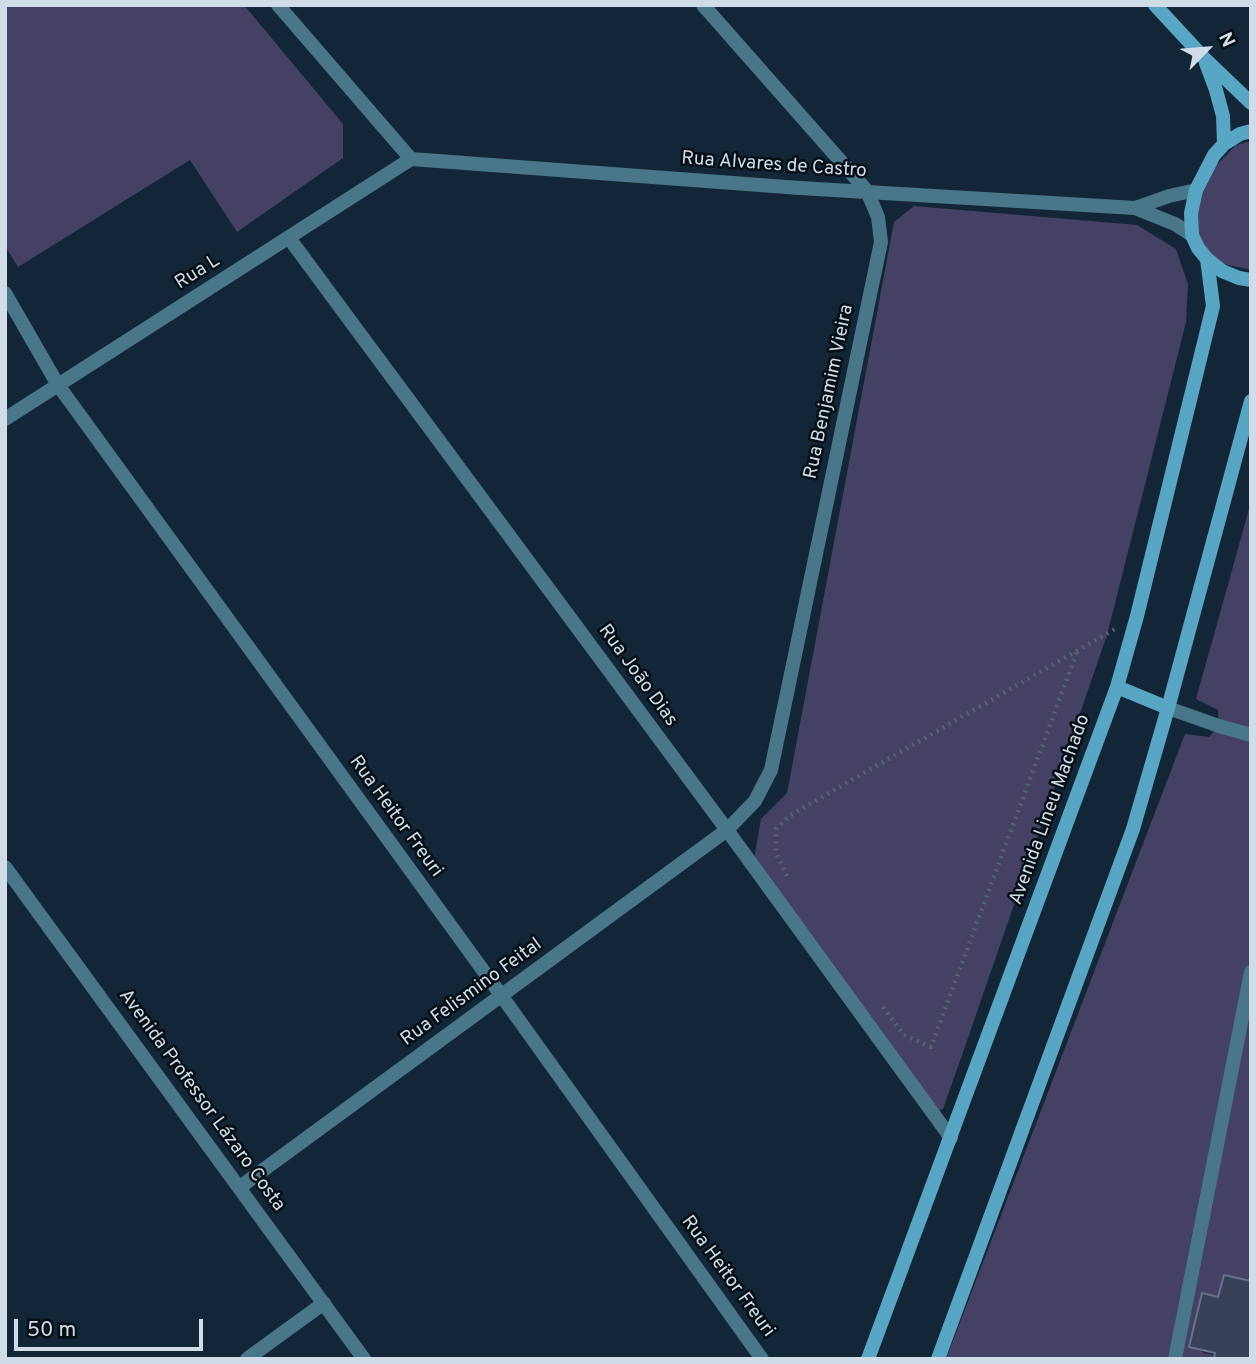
<!DOCTYPE html>
<meta charset="utf-8">
<style>
body{margin:0}
#map{position:relative;width:1256px;height:1364px;overflow:hidden;background:#122637;font-family:Overpass,sans-serif}
canvas{display:block}
.frame{position:absolute;inset:0;border:7px solid #d0dce8;pointer-events:none}
.north{position:absolute;left:1172px;top:14px;width:70px;height:70px;-webkit-text-stroke:5px #060e16;paint-order:stroke;rotate:65deg;font-size:19px;font-weight:700;line-height:28px;text-align:center;color:#d0dce8}
.north::after{content:'';display:block;margin:auto;width:24px;height:32px;background:#d0dce8;clip-path:polygon(50% 0,100% 100%,50% 72%,0 100%)}
.scale{position:absolute;left:14px;top:1319px;width:189px;height:32px;box-sizing:border-box;border:4px solid #d0dce8;border-top:0;padding-left:9px;font-size:21px;line-height:24px;white-space:nowrap;color:#d0dce8;-webkit-text-stroke:5px #060e16;paint-order:stroke}
</style>
<div id="map">
<canvas width="1256" height="1364"></canvas>
<div class="frame"></div>
<div class="north">N</div>
<div class="scale">50 m</div>
</div>
<script>
const context = document.querySelector('canvas').getContext('2d');
context.lineJoin = 'round';
function fill(path, color) { context.fillStyle = color; context.fill(path, 'evenodd'); }
const poly = rows => new Path2D(rows.map(r => 'M' + r).join(''));
function stroke(path, color, width, dash) { context.strokeStyle = color; context.lineWidth = width; context.lineCap = dash ? 'butt' : 'round'; context.setLineDash(dash || []); context.stroke(path); }
function label(font, color, halo, rows, align = 'center') {
  context.font = font + ' Overpass,sans-serif'; context.lineWidth = 5; context.setLineDash([]); context.textBaseline = 'middle'; context.strokeStyle = halo; context.fillStyle = color; for (const [text, x, y, turn = 0] of rows) {
    context.save(); context.translate(x, y); context.rotate((+turn || 0) * Math.PI / 180); context.textAlign = isNaN(turn) ? turn : align; if (halo) context.strokeText(text, 0, 0); context.fillText(text, 0, 0); context.restore();
  }
}
const green = poly([
 [5,5,244,5,343,124,343,158,237,232,190,160,18,267,5,246],
 [1251,141,1251,270,1223,264,1208,252,1196,229,1195,212,1202,189,1215,167,1236,145],
 [914,206,1137,225,1176,249,1188,284,1186,322,1107,635,968,1038,943,1109,937,1111,754,859,761,819,787,793,894,222],
 [1251,502,1251,1359,946,1359,1185,734,1209,737,1219,726,1218,710,1196,699]
]);
const shadow = poly([
 [1219,1299,1216,1356,1204,1353,1191,1346]
]);
const building = poly([
 [1224,1275,1251,1281,1251,1359,1214,1359,1215,1353,1189,1347,1202,1293,1218,1297,1224,1275]
]);
const path = poly([
 [787,876,776,853,776,829,789,816,1115,629],
 [883,1007,904,1035,931,1047,1078,649]
]);
const service = poly([
 [1168,708,1219,726,1251,735],
 [1175,1359,1251,972]
]);
const minor = poly([
 [278,5,411,159],
 [411,159,800,188,1135,208,1175,224,1192,235],
 [1135,208,1169,196,1196,190],
 [289,238,727,830,951,1138],
 [5,293,58,385,501,995,762,1359],
 [5,419,411,159],
 [5,867,364,1359],
 [240,1187,727,830,755,801,771,770,881,242,878,217,867,191,703,5],
 [247,1359,324,1303]
]);
const secondary = poly([
 [1155,5,1204,58,1251,103],
 [1206,63,1216,90,1223,116,1224,144],
 [1251,131,1240,134,1224,144,1214,155,1196,190,1191,213,1192,235,1198,248,1207,259,1222,271,1239,278,1251,280],
 [1117,687,1168,708],
 [868,1359,1117,687,1137,616,1213,306,1207,259],
 [938,1359,1133,829,1168,708,1251,401]
]);
const streetNames = [
 ["Rua Alvares de Castro",774,166,4],
 ["Rua L",198,273,-32],
 ["Rua Benjamim Vieira",830,392,-78],
 ["Rua João Dias",637,676,54],
 ["Avenida Lineu Machado",1051,810,-70],
 ["Rua Heitor Freuri",395,817,54],
 ["Rua Felismino Feital",472,993,-36],
 ["Avenida Professor Lázaro Costa",201,1101,54],
 ["Rua Heitor Freuri",727,1277,54]
];
fill(green, '#454164');
fill(shadow, '#0007');
fill(building, '#384158');
stroke(building, '#67728c', 2);
stroke(path, '#526373', 4.5, [2, 5]);
stroke(service, '#497789', 14);
stroke(minor, '#497789', 14);
stroke(secondary, '#59a6c4', 14);
label('19px', '#d0dce8', '#060e16', streetNames);
</script>
